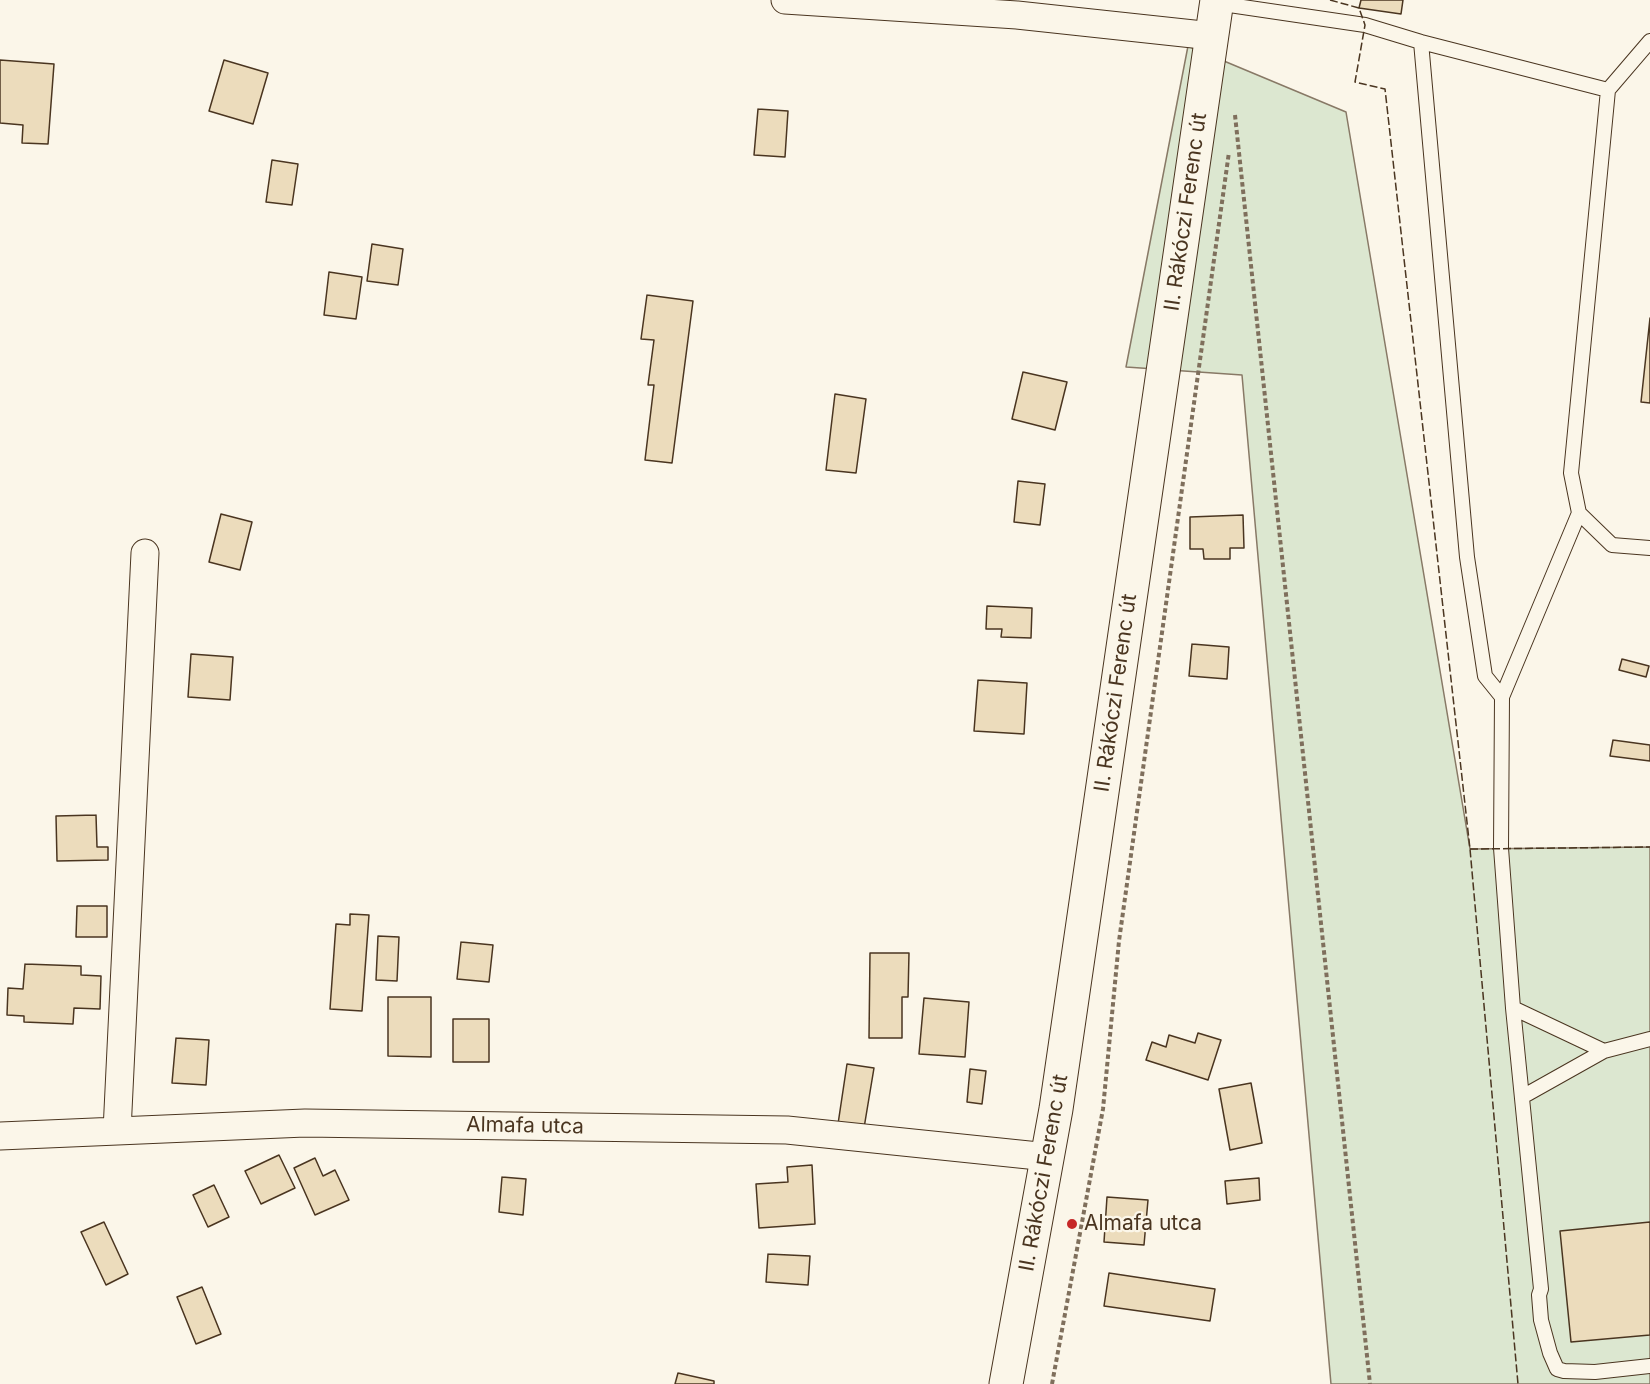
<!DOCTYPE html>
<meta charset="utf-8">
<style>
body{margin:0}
canvas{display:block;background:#fbf6e9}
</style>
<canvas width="1650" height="1384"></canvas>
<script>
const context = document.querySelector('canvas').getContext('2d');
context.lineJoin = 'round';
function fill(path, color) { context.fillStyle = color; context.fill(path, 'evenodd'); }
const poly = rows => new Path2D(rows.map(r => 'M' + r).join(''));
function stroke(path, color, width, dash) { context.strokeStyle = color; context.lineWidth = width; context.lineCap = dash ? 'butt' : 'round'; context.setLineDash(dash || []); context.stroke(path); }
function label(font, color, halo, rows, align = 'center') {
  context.font = font + ' Inter,sans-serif'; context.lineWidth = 4.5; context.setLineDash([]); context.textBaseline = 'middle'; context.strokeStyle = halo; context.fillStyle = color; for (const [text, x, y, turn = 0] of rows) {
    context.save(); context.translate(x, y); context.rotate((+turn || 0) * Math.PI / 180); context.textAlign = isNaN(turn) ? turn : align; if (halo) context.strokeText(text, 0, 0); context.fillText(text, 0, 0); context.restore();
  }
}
const green = poly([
 [1188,46,1346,112,1470,849,1650,847,1650,1384,1331,1384,1242,375,1126,367,1188,46]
]);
const building = poly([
 [1361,0,1403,0,1401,14,1359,8,1361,0],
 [0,60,54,64,48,144,22,143,23,125,0,123,0,60],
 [224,60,268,73,253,124,209,111,224,60],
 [758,109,788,111,785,157,754,155,758,109],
 [272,160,298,164,292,205,266,202,272,160],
 [372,244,403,249,398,285,367,281,372,244],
 [329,272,362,277,356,319,324,315,329,272],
 [647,295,693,301,672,463,645,460,654,385,648,385,654,340,641,339,647,295],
 [1650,318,1650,403,1641,402,1650,318],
 [1023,372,1067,382,1055,430,1012,419,1023,372],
 [835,394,866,399,856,473,826,470,835,394],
 [1018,481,1045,484,1040,525,1014,522,1018,481],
 [221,514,252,522,240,570,209,562,221,514],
 [1243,515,1244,548,1230,548,1230,559,1204,559,1203,549,1190,549,1190,517,1243,515],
 [987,606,1032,608,1031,638,1001,637,1002,629,986,629,987,606],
 [1192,644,1229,647,1227,679,1189,676,1192,644],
 [191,654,233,657,230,700,188,697,191,654],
 [1622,659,1649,666,1646,677,1619,670,1622,659],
 [978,680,1027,683,1024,734,974,731,978,680],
 [1613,740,1650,745,1650,761,1610,756,1613,740],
 [96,815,97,847,108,847,108,860,57,861,56,816,96,815],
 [77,906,107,906,107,937,76,937,77,906],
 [350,914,369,915,362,1011,330,1009,336,924,350,925,350,914],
 [378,936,399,937,397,981,376,980,378,936],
 [461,942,493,945,489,982,457,979,461,942],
 [870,953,909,953,908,997,902,997,902,1038,869,1038,870,953],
 [25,964,81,966,81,975,101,976,100,1009,74,1008,73,1024,24,1022,24,1016,7,1015,8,988,23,989,25,964],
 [388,997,431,997,431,1057,388,1056,388,997],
 [924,998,969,1002,965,1057,919,1054,924,998],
 [453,1019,489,1019,489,1062,453,1062,453,1019],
 [1198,1033,1221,1040,1208,1080,1146,1060,1152,1042,1166,1047,1169,1035,1195,1043,1198,1033],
 [176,1038,209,1040,206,1085,172,1083,176,1038],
 [847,1064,874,1068,864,1128,838,1124,847,1064],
 [970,1069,986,1071,982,1104,967,1102,970,1069],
 [1251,1083,1262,1143,1230,1150,1219,1089,1251,1083],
 [279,1155,295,1188,261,1204,245,1171,279,1155],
 [315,1158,323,1176,335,1170,349,1200,315,1215,294,1168,315,1158],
 [812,1165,815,1224,759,1228,756,1184,788,1182,787,1167,812,1165],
 [502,1177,526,1179,523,1215,499,1212,502,1177],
 [1259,1178,1260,1200,1227,1204,1225,1181,1259,1178],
 [214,1185,229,1217,208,1227,193,1195,214,1185],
 [1107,1197,1148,1200,1144,1245,1104,1242,1107,1197],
 [104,1222,128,1274,106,1285,81,1232,104,1222],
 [1650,1222,1650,1335,1571,1342,1560,1231,1650,1222],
 [768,1254,810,1256,808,1285,766,1282,768,1254],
 [1109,1273,1215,1289,1210,1321,1104,1306,1109,1273],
 [202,1287,221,1334,196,1344,177,1297,202,1287],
 [678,1373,714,1381,714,1384,675,1384,678,1373]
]);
const path = poly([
 [1235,115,1370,1384],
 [1052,1384,1103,1109,1119,941,1229,152]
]);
const service = poly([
 [1216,3,1365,25,1421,42,1608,90,1650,41],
 [1421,42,1467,557,1485,676,1502,697],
 [1608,90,1571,473,1579,513,1612,545,1650,548],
 [1579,513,1502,697,1501,848,1513,1008,1541,1289,1539,1295,1541,1320,1550,1353,1557,1369,1564,1371,1595,1372,1650,1366],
 [1513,1008,1604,1051,1650,1039],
 [1522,1097,1604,1051]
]);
const minor = poly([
 [785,0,1017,15,1212,36],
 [117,1131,145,553],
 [0,1136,305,1123,787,1130,1048,1157]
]);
const secondary = poly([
 [1006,1384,1056,1109,1217,0]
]);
const fence = poly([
 [1330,0,1359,8,1365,25,1355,82,1385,89,1470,849,1518,1384],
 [1470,849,1650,847]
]);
const markers = [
 [1072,1224,6,"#c62828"]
];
const streetNames = [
 ["II. Rákóczi Ferenc út",1186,212,-82],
 ["II. Rákóczi Ferenc út",1116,693,-82],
 ["Almafa utca",525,1126,1],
 ["II. Rákóczi Ferenc út",1044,1173,-80]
];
const poiNames = [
 ["Almafa utca",1084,1224]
];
fill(green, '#dce7d0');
stroke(green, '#887966', 1.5);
fill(building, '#ecdcbc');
stroke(building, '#4a3520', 1.5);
stroke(service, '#4a3520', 16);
stroke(minor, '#4a3520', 29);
stroke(secondary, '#4a3520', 35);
stroke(path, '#7f6f5c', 4, [4.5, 3]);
stroke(service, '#fbf6e9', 14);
stroke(minor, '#fbf6e9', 27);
stroke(secondary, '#fbf6e9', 33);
stroke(fence, '#4a3520', 1.5, [8, 3]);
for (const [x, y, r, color] of markers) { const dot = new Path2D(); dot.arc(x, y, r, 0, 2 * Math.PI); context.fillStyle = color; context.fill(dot); stroke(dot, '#fbf6e9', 2); }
label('21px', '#4a3520', '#fbf6e9', streetNames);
label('21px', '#4a3520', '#fbf6e9', poiNames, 'left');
</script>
